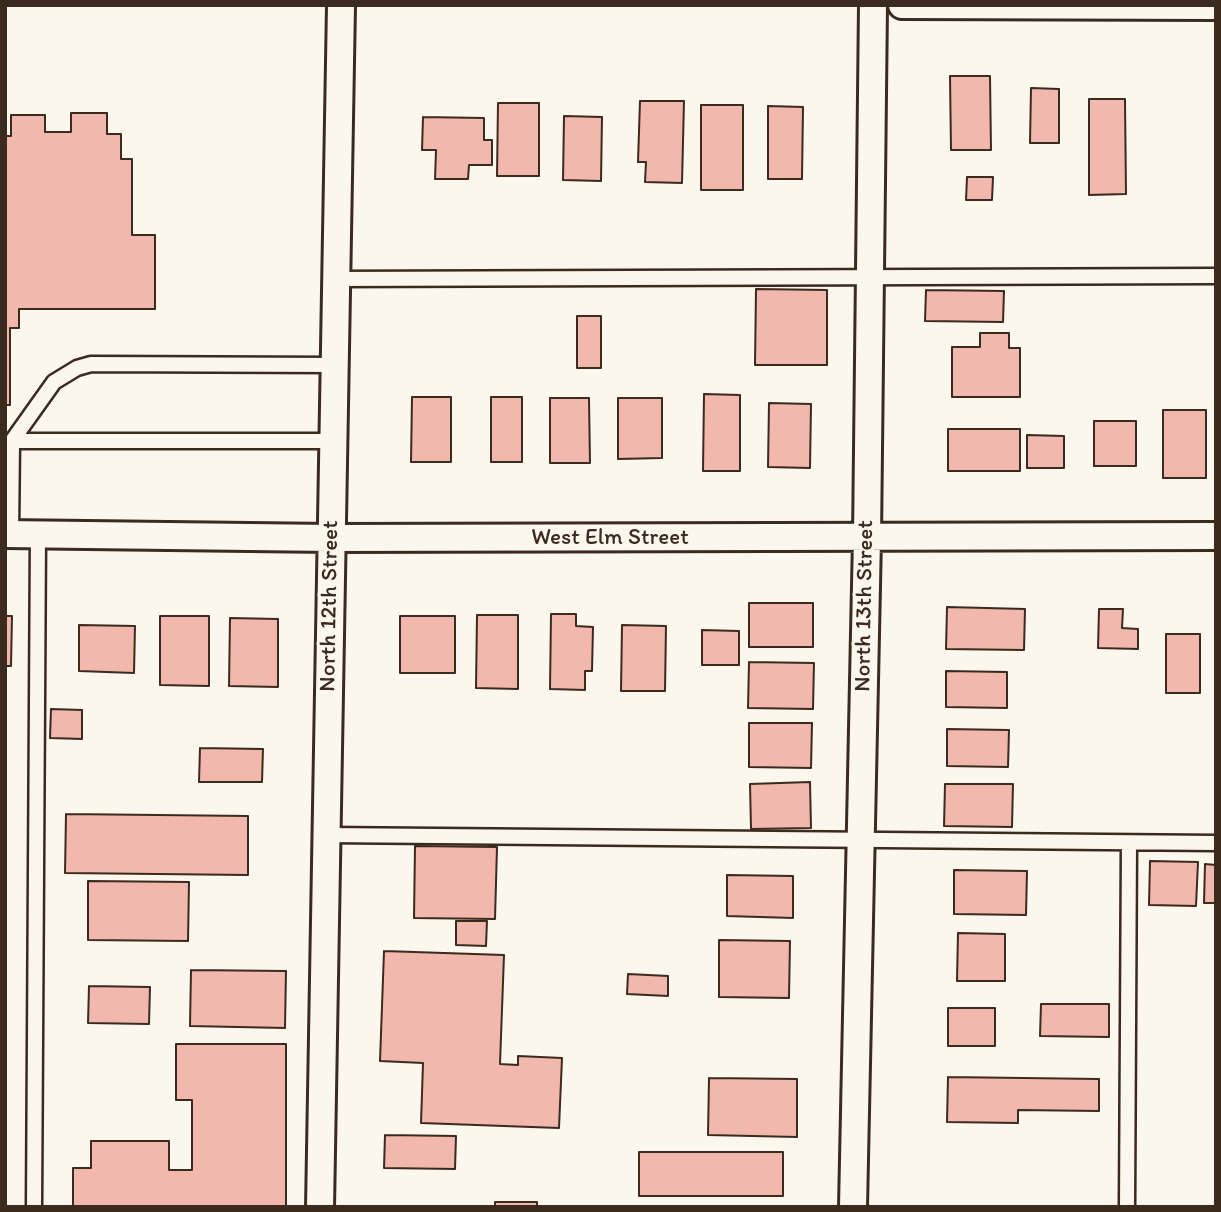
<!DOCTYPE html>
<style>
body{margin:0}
#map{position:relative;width:1221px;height:1212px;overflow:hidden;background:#fbf7ec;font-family:Itim,sans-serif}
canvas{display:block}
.frame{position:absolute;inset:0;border:7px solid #3b2a1e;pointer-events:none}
</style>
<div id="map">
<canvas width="1221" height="1212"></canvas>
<div class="frame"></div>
</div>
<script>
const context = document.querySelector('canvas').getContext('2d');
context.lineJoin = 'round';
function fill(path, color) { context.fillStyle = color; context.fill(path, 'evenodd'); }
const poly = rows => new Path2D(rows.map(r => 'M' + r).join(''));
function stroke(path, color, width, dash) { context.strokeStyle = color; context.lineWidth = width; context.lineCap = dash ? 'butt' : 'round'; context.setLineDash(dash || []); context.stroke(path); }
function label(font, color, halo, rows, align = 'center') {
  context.font = font + ' Itim,sans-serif'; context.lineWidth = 6; context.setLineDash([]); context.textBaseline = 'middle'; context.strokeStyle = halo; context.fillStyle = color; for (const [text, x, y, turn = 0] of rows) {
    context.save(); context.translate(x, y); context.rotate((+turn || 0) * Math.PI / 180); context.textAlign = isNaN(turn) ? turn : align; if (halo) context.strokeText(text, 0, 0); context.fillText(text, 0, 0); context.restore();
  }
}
const building = poly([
 [950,76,990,76,991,150,951,150,950,76],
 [1031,88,1059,89,1059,143,1030,143,1031,88],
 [1089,99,1125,99,1126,194,1089,195,1089,99],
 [640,101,684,101,682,183,645,182,646,162,638,162,640,101],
 [498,103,539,103,539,176,497,176,498,103],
 [701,105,743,105,743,190,701,190,701,105],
 [768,106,803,107,802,179,768,179,768,106],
 [71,113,107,113,107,134,121,134,121,159,132,159,132,235,155,235,155,309,19,309,19,328,10,328,10,405,5,405,5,136,11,136,11,115,45,115,45,132,71,132,71,113],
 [564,116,602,117,601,181,563,180,564,116],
 [423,117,484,118,484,140,492,140,492,165,469,165,468,179,435,179,436,150,422,150,423,117],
 [967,177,993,177,992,200,966,200,967,177],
 [756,289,827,290,827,365,755,365,756,289],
 [926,290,1004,291,1003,322,925,321,926,290],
 [577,316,601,316,601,368,577,368,577,316],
 [980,333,1009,333,1009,348,1020,348,1020,397,952,397,952,347,980,347,980,333],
 [704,394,740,395,740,471,703,471,704,394],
 [412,397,451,397,451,462,411,462,412,397],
 [491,397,522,397,522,462,491,462,491,397],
 [550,398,589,398,590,463,550,463,550,398],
 [618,398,662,398,662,458,618,459,618,398],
 [769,403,811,404,810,468,768,467,769,403],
 [1163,410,1206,410,1206,478,1163,478,1163,410],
 [1094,421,1136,421,1136,466,1094,466,1094,421],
 [948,429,1020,429,1020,471,948,471,948,429],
 [1027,435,1064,436,1064,468,1027,468,1027,435],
 [749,603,813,603,813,647,749,647,749,603],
 [947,607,1025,609,1024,650,946,649,947,607],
 [1099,609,1123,609,1122,628,1138,629,1138,649,1098,648,1099,609],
 [551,614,576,614,576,626,593,627,592,671,585,671,585,690,550,689,551,614],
 [477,615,518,615,518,689,476,688,477,615],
 [5,616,12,616,11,666,5,666,5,616],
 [160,616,209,616,209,686,160,685,160,616],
 [400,616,455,616,455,673,400,673,400,616],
 [230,618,278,619,278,687,229,686,230,618],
 [79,625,135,626,134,673,79,671,79,625],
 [622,625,666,626,665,691,621,691,622,625],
 [702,630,739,631,739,665,702,665,702,630],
 [1166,634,1200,634,1200,693,1166,693,1166,634],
 [749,662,814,663,813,709,748,708,749,662],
 [946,671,1007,672,1007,708,946,707,946,671],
 [51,709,82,710,82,739,50,738,51,709],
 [749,723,812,723,811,768,749,767,749,723],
 [947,729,1009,730,1008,767,947,766,947,729],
 [200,748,263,749,262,782,199,782,200,748],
 [810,782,811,828,751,829,750,784,810,782],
 [945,784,1013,784,1012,827,944,826,945,784],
 [66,814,248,816,248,875,65,873,66,814],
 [415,846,497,847,495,919,414,918,415,846],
 [1150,861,1198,862,1196,906,1149,905,1150,861],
 [1205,864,1216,865,1216,903,1204,903,1205,864],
 [954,870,1027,871,1026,915,954,914,954,870],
 [727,875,793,876,793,918,727,916,727,875],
 [88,881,189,882,188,941,88,940,88,881],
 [456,921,487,921,486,946,456,945,456,921],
 [958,933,1005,934,1005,981,957,981,958,933],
 [719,940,790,941,789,998,719,997,719,940],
 [384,951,504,955,500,1064,518,1065,518,1056,562,1058,559,1128,421,1123,423,1063,380,1061,384,951],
 [191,970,286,971,285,1028,190,1026,191,970],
 [628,974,668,976,668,996,627,994,628,974],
 [89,986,150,987,149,1024,88,1023,89,986],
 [1041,1004,1109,1004,1109,1037,1040,1036,1041,1004],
 [948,1008,995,1008,995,1046,948,1046,948,1008],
 [176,1044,286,1044,286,1207,73,1207,73,1168,91,1168,91,1141,169,1141,169,1170,192,1170,192,1100,176,1100,176,1044],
 [948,1077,1099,1079,1099,1111,1018,1110,1018,1123,947,1122,948,1077],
 [709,1078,797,1079,797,1137,708,1135,709,1078],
 [385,1135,456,1136,455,1169,384,1168,385,1135],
 [639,1152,783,1152,783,1196,639,1196,639,1152],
 [495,1202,537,1202,537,1207,495,1207,495,1202]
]);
const service = poly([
 [335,279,1216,276],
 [12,441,333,441],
 [11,534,12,441,54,382,77,368,91,364,334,365],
 [326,835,1216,843],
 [34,1207,38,534],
 [1127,1207,1129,843]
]);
const minor = poly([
 [902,5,1216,6],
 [5,534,331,538,1216,536],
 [320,1207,341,5],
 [853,1207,867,538,873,5]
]);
const streetNames = [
 ["West Elm Street",610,538],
 ["North 12th Street",330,606,-89],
 ["North 13th Street",865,606,-89]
];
fill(building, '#f2b7ad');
stroke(building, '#3b2a1e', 2);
stroke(service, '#3b2a1e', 19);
stroke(minor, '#3b2a1e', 32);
stroke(service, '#fbf7ec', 14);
stroke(minor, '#fbf7ec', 26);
label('23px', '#3b2a1e', '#fbf7ec', streetNames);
</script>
